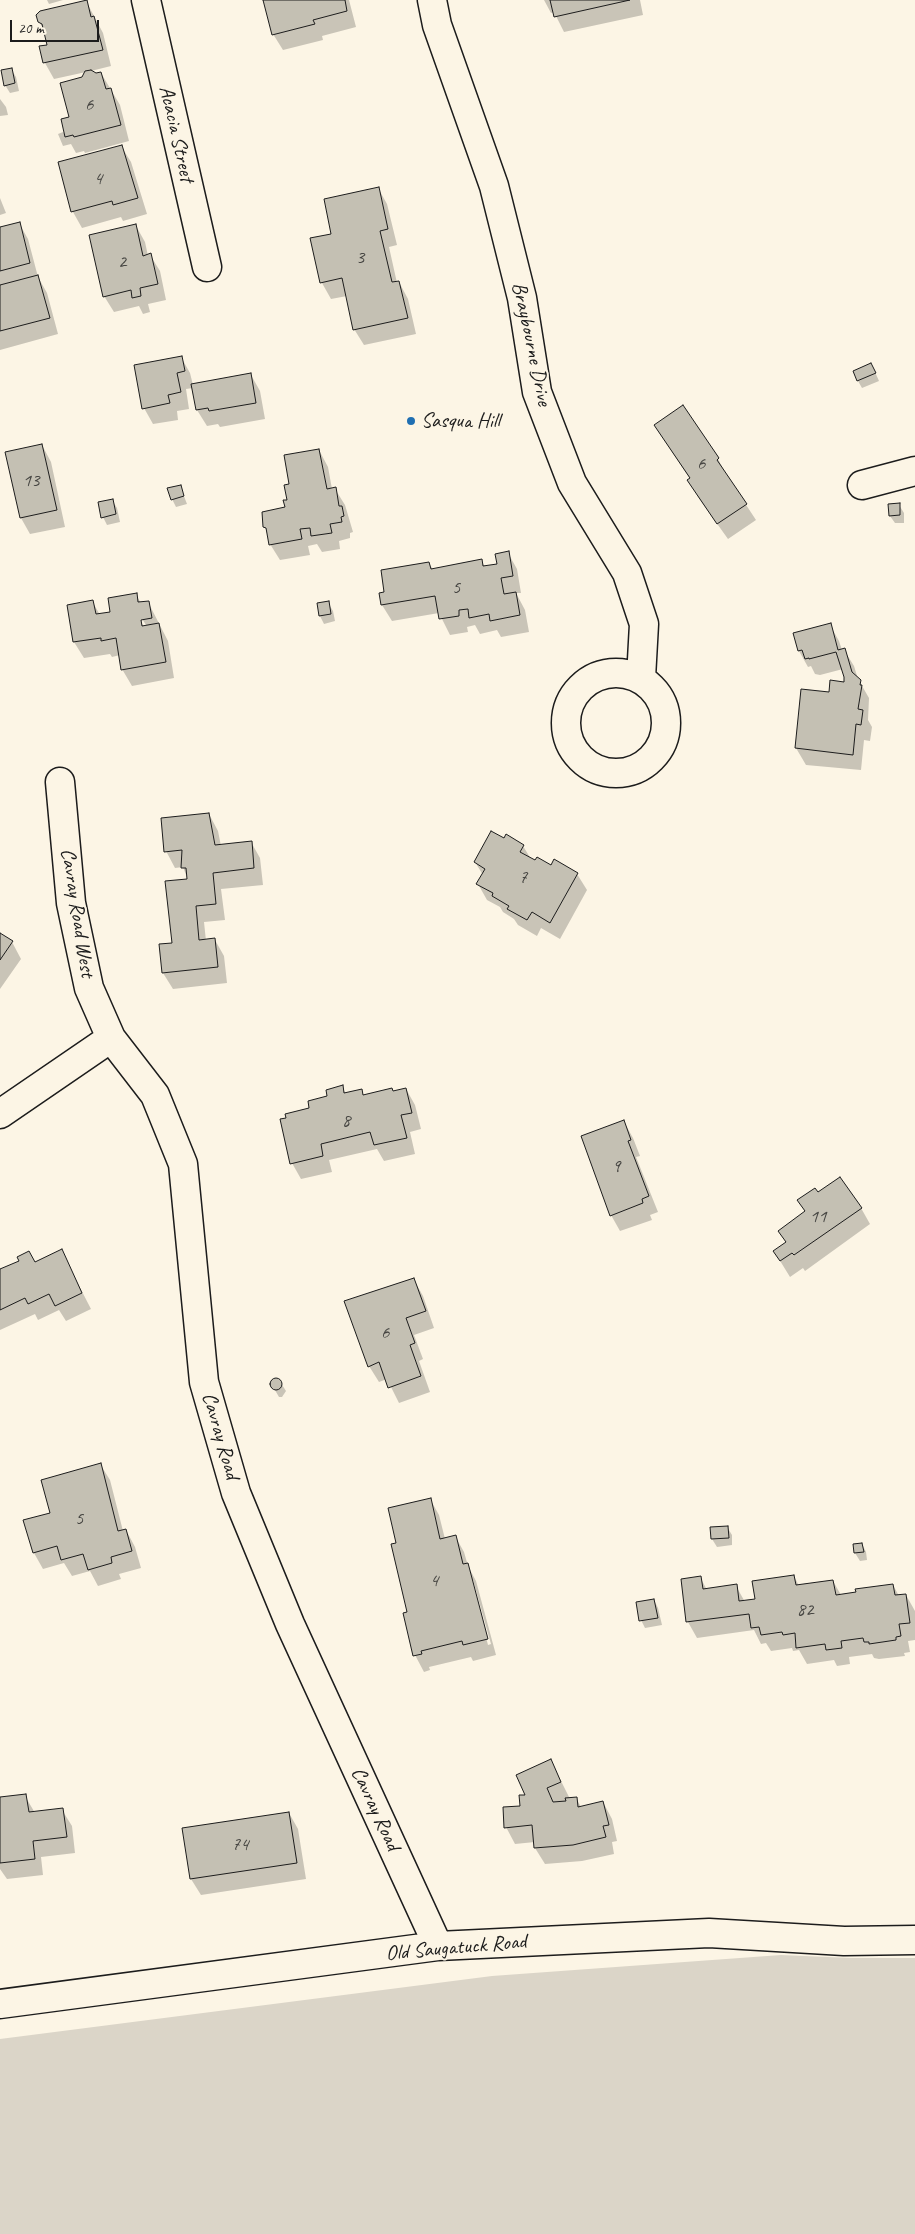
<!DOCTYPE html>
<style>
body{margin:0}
#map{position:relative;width:915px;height:2234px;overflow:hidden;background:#fcf5e5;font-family:Caveat,sans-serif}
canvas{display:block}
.scale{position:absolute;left:10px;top:20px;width:89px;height:22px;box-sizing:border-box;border:2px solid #1c1c1c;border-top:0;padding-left:6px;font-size:15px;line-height:18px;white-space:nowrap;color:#1c1c1c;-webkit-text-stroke:4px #fcf5e5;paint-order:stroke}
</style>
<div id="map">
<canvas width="915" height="2234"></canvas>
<div class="scale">20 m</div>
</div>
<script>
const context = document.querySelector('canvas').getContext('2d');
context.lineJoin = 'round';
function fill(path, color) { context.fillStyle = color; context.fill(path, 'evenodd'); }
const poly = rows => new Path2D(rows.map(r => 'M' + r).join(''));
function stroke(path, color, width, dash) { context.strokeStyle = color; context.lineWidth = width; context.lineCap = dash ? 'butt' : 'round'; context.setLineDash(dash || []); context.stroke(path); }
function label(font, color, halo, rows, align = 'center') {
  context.font = font + ' Caveat,sans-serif'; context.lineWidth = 4; context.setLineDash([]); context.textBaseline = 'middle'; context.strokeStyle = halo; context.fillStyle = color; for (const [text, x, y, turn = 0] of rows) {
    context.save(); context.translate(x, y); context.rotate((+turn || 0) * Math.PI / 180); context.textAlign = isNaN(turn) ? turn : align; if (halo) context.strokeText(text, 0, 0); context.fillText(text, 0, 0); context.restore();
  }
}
const green = poly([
 [781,1955,851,1958,915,1958,915,2234,0,2234,0,2039,492,1976]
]);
const shadow = poly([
 [47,0,63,0,49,4],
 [264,0,349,0,356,27,322,36,323,40,283,50,273,34],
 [544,0,640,0,643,15,564,32,554,12,551,13],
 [86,1,103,33,111,66,91,71,96,75,101,73,120,105,129,141,85,153,84,151,76,153,71,144,63,146,58,134,63,132,67,137,62,120,70,118,86,72,54,79,45,63,41,47,49,46,46,32,39,22],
 [11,69,16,77,19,91,10,93,5,85],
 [0,99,6,107,8,115,0,116],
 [121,146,131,162,147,214,123,221,121,217,82,228,73,212,59,163],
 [378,188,387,204,397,245,389,247,397,283,399,282,408,299,416,334,364,345,354,329,347,296,331,299,322,283,312,239,333,235],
 [0,198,6,213,0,215],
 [19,223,28,239,38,277,47,293,58,334,0,350,0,228],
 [136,226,145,242,148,256,150,255,160,271,166,300,148,304,150,312,143,314,139,306,114,312,104,296],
 [181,357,190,373,193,385,251,375,260,391,265,419,220,427,218,424,207,426,197,410,193,388,186,389,189,409,177,411,178,420,153,424,144,408],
 [875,372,879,381,862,388,858,381],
 [683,407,718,459,727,476,756,520,728,539,698,497,689,480,690,479,655,426],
 [42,445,51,462,65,527,30,534,21,518,6,453],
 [319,450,328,467,332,489,335,489,345,505,353,532,350,533,350,538,339,541,340,549,322,552,317,544,308,546,310,555,280,560,270,544,265,526,286,508,290,485],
 [180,486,187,504,176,507,172,499],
 [112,500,117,508,120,522,107,525,103,517],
 [899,505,904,513,904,523,895,523,890,516],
 [508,553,517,569,521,593,516,593,525,610,529,632,501,637,497,630,480,634,475,625,467,627,468,632,450,635,439,613,392,621,382,605,380,594,386,593,429,563,433,570,481,560,485,567,498,565],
 [136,595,141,603,148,602,168,641,174,678,132,686,122,669,120,655,112,657,110,654,84,658,74,642,68,606,92,601,100,615,112,613],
 [139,614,146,625,144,627,137,615],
 [328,603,333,611,335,621,324,624,320,616],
 [830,625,839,641,842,650,844,650,854,666,858,679,869,698,868,720,872,727,870,741,864,740,861,770,806,765,796,748,802,691,830,693,845,683,843,669,820,675,815,674,811,666,808,667,799,651],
 [209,814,218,831,221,846,251,842,260,858,263,885,221,889,225,920,204,922,206,941,215,940,224,956,227,983,173,989,163,973,173,944,188,880,183,867,175,868,166,851],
 [505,840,523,846,531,859,577,874,587,890,560,939,541,928,537,936,518,925,514,919,503,912,500,907,487,900,478,884,483,875,475,862],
 [0,935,12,942,21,959,0,989],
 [342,1087,346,1094,361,1090,364,1096,406,1089,415,1105,421,1129,410,1132,415,1154,384,1161,377,1149,329,1160,332,1172,301,1179,292,1163,311,1109],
 [624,1122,633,1138,640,1156,636,1157,658,1212,650,1215,652,1220,620,1231,611,1215],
 [818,1194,861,1208,870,1224,805,1271,803,1268,790,1277,774,1251,786,1243,780,1231,806,1213,798,1200],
 [61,1251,91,1309,66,1321,59,1310,38,1320,35,1314,0,1330,0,1270,35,1263],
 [414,1280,423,1296,434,1328,414,1335,423,1359,419,1361,430,1392,399,1403,387,1379,379,1382,369,1366],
 [276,1379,279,1380,286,1391,282,1397,279,1397,272,1385],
 [100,1464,110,1480,123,1531,126,1530,135,1547,141,1568,119,1574,121,1579,98,1586,90,1571,72,1576,64,1563,43,1569,34,1553],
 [430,1499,439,1515,445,1539,455,1536,464,1552,468,1566,476,1581,496,1655,473,1661,471,1657,429,1667,430,1670,424,1672,415,1655,397,1544],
 [470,1576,473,1580,491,1644,488,1645],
 [727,1527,732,1535,732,1545,717,1547,712,1539],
 [862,1544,866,1552,867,1560,860,1561,855,1553],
 [794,1576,799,1586,833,1581,841,1595,893,1585,899,1596,906,1595,915,1611,915,1640,908,1641,910,1652,904,1653,905,1656,879,1659,874,1658,872,1654,849,1657,850,1664,837,1666,834,1660,807,1664,799,1650,793,1651,792,1648,771,1651,766,1643,761,1644,754,1630,697,1638,688,1622,682,1580,700,1577,707,1590,736,1586,745,1602,756,1600],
 [654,1600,658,1608,662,1625,645,1628,641,1620],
 [551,1761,570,1799,576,1798,581,1807,603,1802,612,1819,617,1841,612,1842,614,1854,582,1861,545,1864,535,1848,535,1842,515,1844,506,1827],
 [25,1796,35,1813,62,1810,72,1826,75,1853,41,1857,43,1875,7,1879,0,1869,0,1799],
 [289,1813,298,1829,306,1879,201,1895,191,1879,184,1829]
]);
const building = poly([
 [87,0,91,17,94,16,103,50,43,63,39,46,47,45,42,24,38,22,36,15,40,11,87,0],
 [263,0,345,0,347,11,313,20,315,24,272,35,263,0],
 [550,0,630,0,554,17,550,0],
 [12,68,15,83,4,86,1,70,12,68],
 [91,70,96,73,101,72,106,89,111,88,121,125,74,137,73,135,65,137,61,119,69,117,60,83,82,77,85,71,91,70],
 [122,145,138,198,113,205,112,201,71,212,58,162,122,145],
 [379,187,388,229,380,231,392,282,399,281,408,318,353,330,342,278,320,283,310,238,331,234,324,199,379,187],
 [20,222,30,263,0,271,0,227,20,222],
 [136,224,143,256,151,253,158,284,140,288,141,296,132,298,131,290,103,297,89,235,136,224],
 [38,275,50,318,0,331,0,285,38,275],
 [182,356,185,371,177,373,181,392,168,395,170,403,142,409,134,365,182,356],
 [871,363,876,373,857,381,853,371,871,363],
 [251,373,256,403,209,411,208,408,196,410,191,384,251,373],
 [683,405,719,458,717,460,747,504,717,524,687,480,690,478,654,425,683,405],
 [42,444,57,510,20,518,5,452,42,444],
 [319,449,327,489,336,487,339,506,342,506,344,516,341,517,342,522,330,524,332,533,311,536,310,528,300,529,302,539,269,545,266,528,263,527,262,512,285,507,283,500,287,500,284,485,289,484,284,455,319,449],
 [181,485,184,496,171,500,167,488,181,485],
 [113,499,116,514,101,518,98,502,113,499],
 [900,503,900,515,889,516,888,504,900,503],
 [509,551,513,576,501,578,504,594,516,592,520,615,490,621,489,614,469,618,468,609,459,610,459,616,439,619,435,596,381,605,379,593,384,592,381,570,429,562,431,569,482,559,483,566,497,564,495,554,509,551],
 [137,593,138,602,149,601,152,618,141,620,142,626,159,623,166,662,121,670,116,638,101,641,101,638,73,642,67,605,93,600,96,614,110,612,108,598,137,593],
 [329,601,331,614,319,616,317,603,329,601],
 [831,623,838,650,845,648,852,672,861,680,860,685,862,685,858,709,863,710,861,725,856,724,853,755,795,748,801,689,829,692,830,680,844,682,844,677,836,652,809,659,809,658,805,659,802,650,798,651,793,633,831,623],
 [209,813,215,845,252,841,254,868,213,873,216,904,196,906,199,940,215,938,218,967,162,973,159,944,172,943,165,881,187,879,186,868,181,868,182,850,164,852,161,818,209,813],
 [491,831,504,838,506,834,524,845,520,852,535,860,537,857,551,865,554,859,578,873,550,923,532,912,527,920,507,909,509,906,492,896,493,893,476,884,485,869,474,862,491,831],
 [0,933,13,941,0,960,0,933],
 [343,1085,344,1093,362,1089,363,1095,392,1088,393,1091,406,1088,412,1113,401,1115,407,1138,374,1145,370,1132,321,1144,323,1156,290,1164,280,1119,286,1118,285,1114,309,1108,308,1101,327,1096,326,1090,343,1085],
 [624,1120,631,1140,628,1141,649,1196,642,1199,643,1203,610,1216,581,1136,624,1120],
 [840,1177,862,1208,794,1255,792,1253,780,1261,773,1251,786,1242,778,1231,805,1211,797,1200,815,1188,818,1192,840,1177],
 [62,1249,82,1293,55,1306,49,1294,28,1304,25,1298,0,1310,0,1269,19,1261,17,1257,29,1251,35,1262,62,1249],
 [414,1278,426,1311,406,1318,415,1343,410,1345,421,1376,388,1388,379,1362,368,1367,344,1301,414,1278],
 '270 1384a6 6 0 1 1 12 0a6 6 0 1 1-12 0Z',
 [101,1463,118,1531,126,1529,132,1551,111,1557,112,1563,88,1570,83,1554,61,1560,57,1546,33,1553,23,1520,50,1513,41,1480,101,1463],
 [431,1498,440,1539,456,1535,463,1564,468,1563,488,1639,463,1645,462,1641,421,1651,422,1654,413,1656,403,1613,407,1612,391,1544,396,1543,388,1508,431,1498],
 [728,1526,729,1538,711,1539,710,1527,728,1526],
 [862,1543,864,1552,854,1553,853,1544,862,1543],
 [794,1575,796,1585,833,1580,836,1595,856,1592,855,1589,893,1584,895,1595,906,1594,910,1623,899,1624,901,1636,896,1637,896,1640,869,1644,869,1642,864,1642,863,1638,841,1641,842,1648,826,1650,825,1644,796,1648,795,1633,783,1635,782,1632,761,1635,759,1627,751,1628,749,1614,686,1622,681,1579,701,1576,703,1589,737,1584,739,1601,755,1599,752,1581,794,1575],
 [654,1599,658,1618,639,1621,636,1602,654,1599],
 [551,1759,561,1782,547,1788,553,1802,566,1801,565,1798,577,1797,578,1807,603,1801,609,1825,603,1826,606,1837,573,1845,534,1848,532,1825,504,1828,503,1807,520,1806,519,1795,525,1795,516,1775,551,1759],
 [26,1794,29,1812,63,1808,67,1837,33,1841,35,1859,0,1863,0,1797,26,1794],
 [289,1812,297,1863,190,1879,182,1828,289,1812]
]);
const minor = poly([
 [146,0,207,267],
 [432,0,437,25,494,186,522,298,537,392,572,483,627,573,644,624,641,678],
 [862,485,915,471],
 '566 723a50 50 0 1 1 100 0a50 50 0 1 1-100 0Z',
 [60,782,71,903,89,988,111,1038,155,1095,183,1164,204,1382,236,1493,290,1624,438,1946],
 [0,1114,111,1038],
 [0,2004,438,1946,709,1933,844,1941,915,1940]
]);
const markers = [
 [411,421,5,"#1f6fb2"]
];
const numberNames = [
 ["6",89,105],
 ["4",98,179],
 ["3",360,258],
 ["2",122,262],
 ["6",701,464],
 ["13",31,481],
 ["5",456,588],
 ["7",523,878],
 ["8",346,1121],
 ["9",616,1167],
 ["11",818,1217],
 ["6",385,1333],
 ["5",79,1519],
 ["4",434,1581],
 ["82",805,1610],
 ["74",240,1845]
];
const streetNames = [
 ["Acacia Street",176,134,77],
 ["Braybourne Drive",531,344,78],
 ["Cavray Road West",77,913,81],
 ["Cavray Road",220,1436,74],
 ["Cavray Road",375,1809,65],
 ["Old Saugatuck Road",456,1948,-5]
];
const poiNames = [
 ["Sasqua Hill",421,421]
];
fill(green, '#dbd5c8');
fill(shadow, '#0003');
fill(building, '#c4c0b3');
stroke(building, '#1c1c1c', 1);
stroke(minor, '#1c1c1c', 31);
stroke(minor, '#fcf5e5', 28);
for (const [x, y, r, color] of markers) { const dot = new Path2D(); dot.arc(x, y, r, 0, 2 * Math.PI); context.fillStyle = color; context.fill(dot); stroke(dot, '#fcf5e5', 2); }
label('19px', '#464542', null, numberNames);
label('21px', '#1c1c1c', '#fcf5e5', streetNames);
label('21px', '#1c1c1c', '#fcf5e5', poiNames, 'left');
</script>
